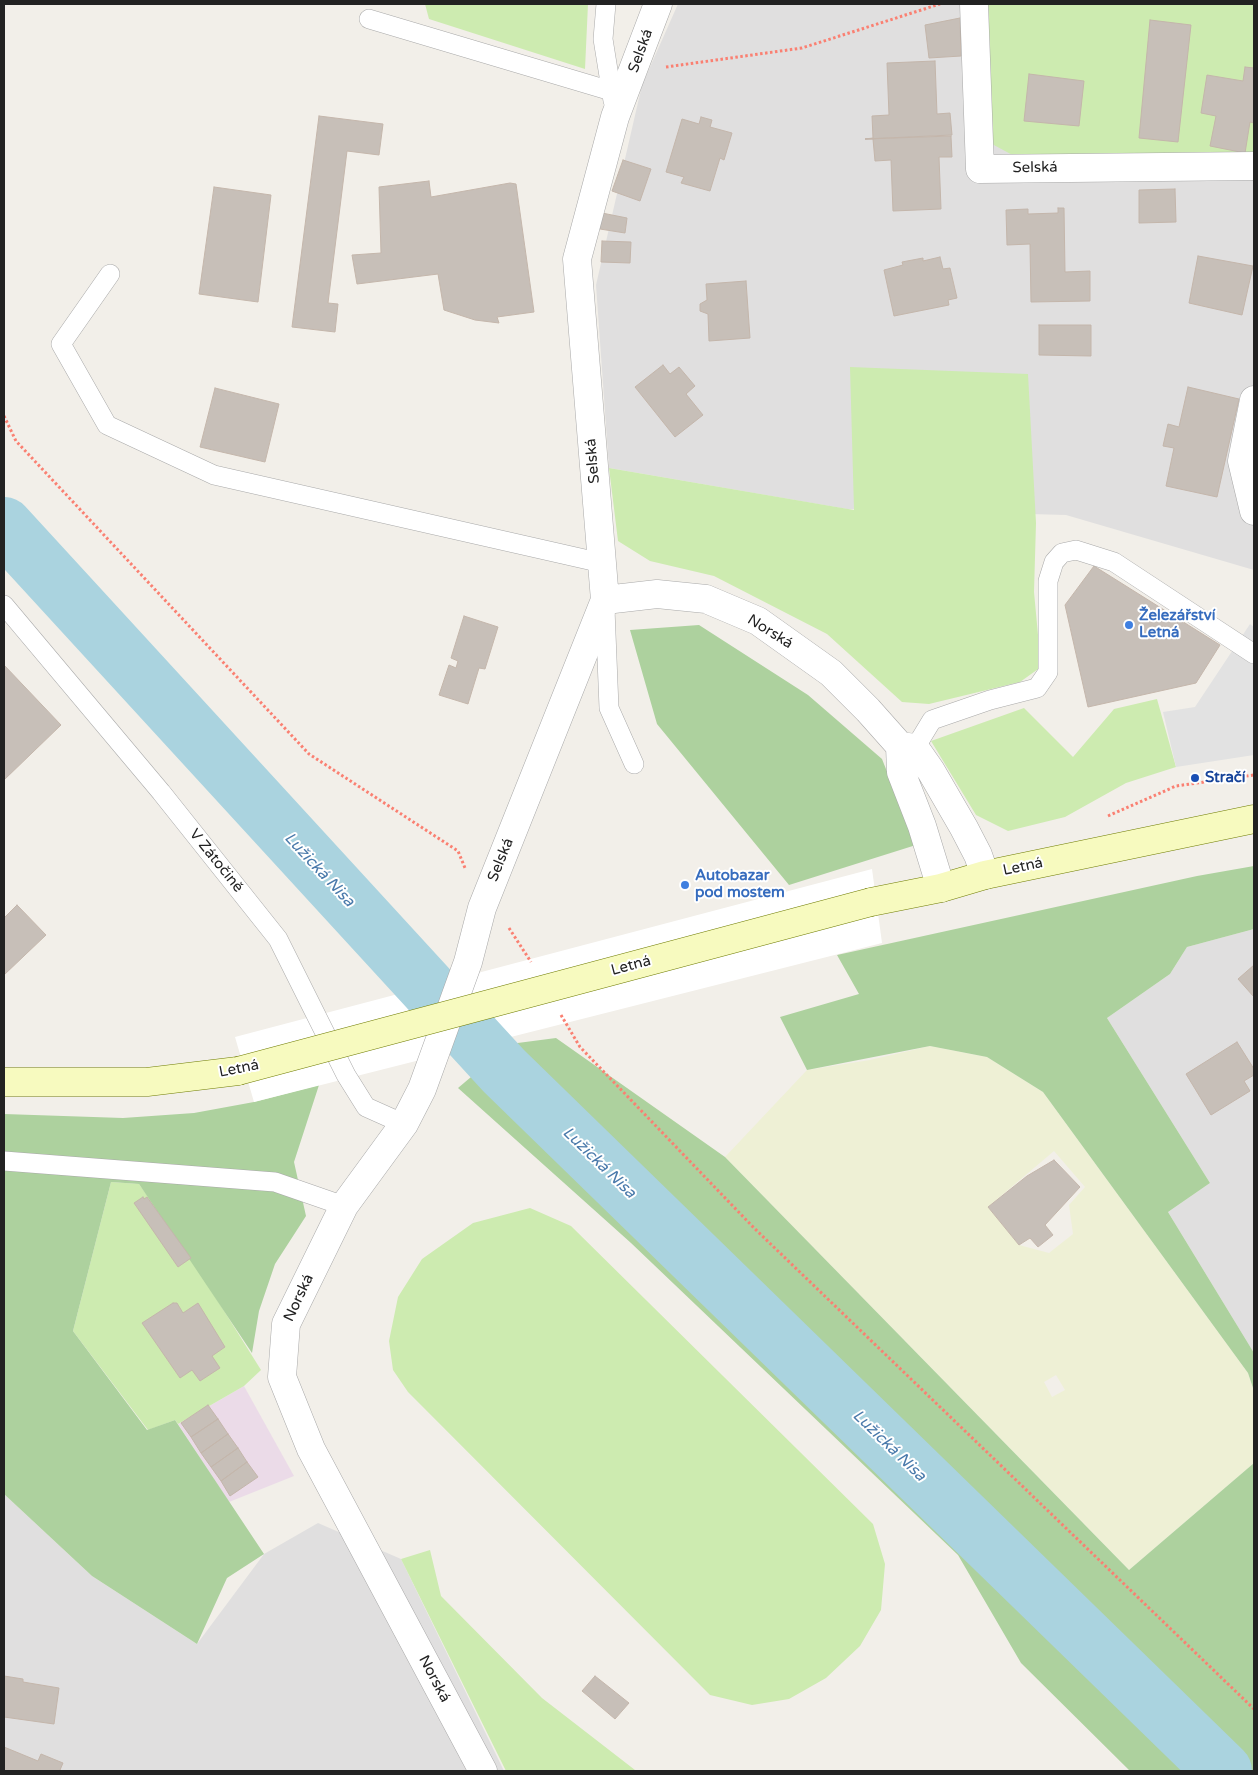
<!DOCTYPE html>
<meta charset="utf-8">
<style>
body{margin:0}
#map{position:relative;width:1258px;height:1775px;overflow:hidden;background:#f2efe9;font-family:"Varela Round",sans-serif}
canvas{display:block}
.frame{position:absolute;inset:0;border:5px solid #222;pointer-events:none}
</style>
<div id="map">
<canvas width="1258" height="1775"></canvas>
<div class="frame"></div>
</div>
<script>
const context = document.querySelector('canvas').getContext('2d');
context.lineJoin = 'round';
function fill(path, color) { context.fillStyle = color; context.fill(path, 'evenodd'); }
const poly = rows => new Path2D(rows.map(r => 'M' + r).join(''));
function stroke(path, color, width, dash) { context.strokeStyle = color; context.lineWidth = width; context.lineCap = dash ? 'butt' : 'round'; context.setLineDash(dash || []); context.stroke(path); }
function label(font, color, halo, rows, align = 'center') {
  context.font = font + ' "Varela Round",sans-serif'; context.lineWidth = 4; context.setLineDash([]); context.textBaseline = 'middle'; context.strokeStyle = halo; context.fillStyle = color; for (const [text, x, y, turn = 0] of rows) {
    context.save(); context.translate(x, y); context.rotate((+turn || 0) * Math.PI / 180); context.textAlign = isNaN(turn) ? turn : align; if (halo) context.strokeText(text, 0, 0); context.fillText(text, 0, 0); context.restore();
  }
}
const residential = poly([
 [678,4,1254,4,1254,570,1066,515,847,509,609,468,596,285,642,85],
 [1254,929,1254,1353,1168,1212,1210,1183,1107,1018,1170,974,1187,947],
 [4,1494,92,1576,197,1644,264,1554,318,1523,401,1559,504,1771,4,1771]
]);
const industrial = poly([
 [244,1386,294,1476,229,1502,178,1424]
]);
const farmland = poly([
 [930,1046,987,1057,1043,1092,1248,1373,1254,1391,1254,1463,1129,1570,725,1157,807,1070,870,1060],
 [1054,1151,1085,1187,1069,1205,1073,1234,1049,1253,1019,1245,988,1207],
 [1056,1375,1065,1390,1052,1397,1044,1382]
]);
const grass = poly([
 [425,4,588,4,585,69,429,19],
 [986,4,1254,4,1254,153,1018,158,992,144],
 [850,367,1028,374,1036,523,1034,592,1041,667,1020,682,929,704,902,702,827,634,714,576,650,561,618,541,609,468,854,510],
 [1157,699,1176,767,1126,783,1065,817,1008,831,976,815,931,741,1024,708,1073,757,1114,709],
 [111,1182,139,1184,191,1258,261,1370,244,1386,178,1424,175,1420,148,1430,73,1331],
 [530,1208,571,1226,873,1524,885,1564,881,1610,860,1646,826,1678,789,1699,752,1705,710,1695,408,1392,393,1370,389,1341,398,1297,422,1259,473,1223],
 [430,1550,441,1596,542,1698,635,1770,640,1771,506,1771,401,1559]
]);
const forest = poly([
 [699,625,808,695,882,759,916,845,789,885,657,724,630,630],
 [1254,866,1254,929,1187,947,1170,974,1107,1018,1210,1183,1168,1212,1254,1353,1254,1391,1248,1373,1043,1092,987,1057,930,1046,807,1070,780,1017,859,994,837,955,1197,876],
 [556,1038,725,1157,1129,1570,1254,1463,1254,1771,1130,1771,1021,1663,958,1555,631,1243,458,1088,510,1044],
 [319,1085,294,1162,306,1216,275,1264,259,1311,252,1353,139,1184,111,1182,73,1331,147,1430,175,1420,264,1554,227,1578,197,1644,92,1576,4,1494,4,1114,123,1118,194,1113,254,1102]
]);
const parking = poly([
 [1250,624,1254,627,1254,755,1176,767,1163,712,1195,707]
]);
const pier = poly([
 [872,869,882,943,254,1102,235,1037]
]);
const river = poly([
 [4,526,504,1071,1223,1771]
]);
const building = poly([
 [960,18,961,56,929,58,925,25,960,18],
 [1150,20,1191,25,1178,142,1139,138,1150,20],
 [935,61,937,114,950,113,952,135,865,139,873,138,872,116,889,115,887,63,935,61],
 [1245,67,1254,68,1254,123,1250,122,1245,153,1210,146,1216,116,1201,113,1207,75,1243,81,1245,67],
 [1029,74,1084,81,1079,126,1024,121,1029,74],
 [319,116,383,124,379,155,347,151,328,303,338,304,335,332,292,327,319,116],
 [701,117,712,120,710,127,732,133,724,160,720,158,710,191,681,183,684,177,666,172,682,119,699,124,701,117],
 [951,136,952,157,939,157,941,209,893,211,891,160,875,161,873,139,865,139,951,136],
 [623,160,651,169,640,201,612,191,623,160],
 [429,181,431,197,510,183,516,184,534,312,497,317,499,323,475,320,444,310,438,274,357,284,352,255,381,253,379,187,429,181],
 [214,187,271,195,258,302,199,294,214,187],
 [1175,189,1176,222,1139,223,1139,190,1175,189],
 [1058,208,1064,208,1065,272,1090,271,1090,301,1031,302,1030,244,1007,245,1006,210,1028,209,1028,214,1058,213,1058,208],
 [602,213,627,218,625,233,600,229,602,213],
 [602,241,631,242,630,263,601,262,602,241],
 [1198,256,1253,266,1242,315,1189,303,1198,256],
 [940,257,943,269,950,268,957,298,948,300,949,305,894,316,884,270,903,265,902,262,923,258,923,261,940,257],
 [746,281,750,338,709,341,708,314,700,311,700,304,707,300,706,284,746,281],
 [1039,325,1091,325,1091,356,1039,355,1039,325],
 [663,365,670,374,679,367,695,386,686,394,703,415,675,437,635,387,663,365],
 [1188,387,1239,399,1217,497,1166,486,1174,448,1163,446,1168,424,1179,427,1188,387],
 [215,388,279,404,265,462,200,447,215,388],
 [1094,566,1220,645,1196,683,1088,707,1065,605,1094,566],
 [464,616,498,627,485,669,479,668,468,704,439,695,449,665,456,668,458,661,451,658,464,616],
 [4,665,61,725,4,780,4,665],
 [17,905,46,935,4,975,4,918,17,905],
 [1254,965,1254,997,1238,979,1254,965],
 [1237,1042,1254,1069,1254,1075,1244,1081,1250,1091,1211,1115,1186,1074,1237,1042],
 [1054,1160,1080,1187,1045,1225,1053,1235,1038,1247,1030,1238,1019,1245,988,1207,1027,1176,1054,1160],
 [143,1197,144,1199,147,1197,191,1258,178,1267,134,1203,143,1197],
 [173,1303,177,1303,183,1313,198,1303,225,1347,212,1356,220,1368,200,1381,192,1370,180,1378,142,1323,173,1303],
 [208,1405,218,1419,191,1437,181,1423,208,1405],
 [218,1419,228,1434,201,1453,191,1437,218,1419],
 [228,1434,238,1448,211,1467,201,1453,228,1434],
 [238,1448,247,1462,221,1481,211,1467,238,1448],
 [247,1462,258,1477,230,1496,221,1481,247,1462],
 [4,1676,23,1679,23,1682,59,1688,54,1724,4,1717,4,1676],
 [595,1676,629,1703,615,1719,582,1691,595,1676],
 [4,1747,38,1761,41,1754,63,1763,60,1770,63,1771,4,1771,4,1747]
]);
const path = poly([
 [666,67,802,48,940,4],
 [4,416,16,441,309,754,458,851,465,868],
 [1108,816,1176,786,1254,775],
 [509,928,531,962],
 [561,1015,580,1047,754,1228,1254,1709]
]);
const lane = poly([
 [606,4,603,39,613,101],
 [369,19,611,91],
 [110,274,61,344,107,425,214,475,602,563],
 [4,605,161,792,278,939,346,1075,366,1107,404,1124],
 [605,609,609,708,634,764],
 [915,748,932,720,990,700,1037,688,1048,672,1048,581,1054,562,1062,553,1076,550,1114,562,1254,654],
 [4,1161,275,1182,344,1206]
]);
const street = poly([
 [974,4,980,169,1254,166],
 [1254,400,1242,461,1254,511],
 [605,600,657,594,706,599,758,621,831,673,868,710,900,746,901,772,922,826,941,888],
 [900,746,915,748,931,771,964,828,978,855,985,875],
 [483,1771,311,1449,282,1377,286,1324,344,1206,404,1124,422,1089,468,962,482,908,605,600,577,259,615,117,658,4]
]);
const secondary = poly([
 [871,902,941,888,985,875,1254,819],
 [4,1082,147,1082,238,1071]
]);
const secondaryBridge = poly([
 [238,1071,871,902]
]);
const markers = [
 [1129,625,5,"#3f7fe0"],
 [1195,778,5,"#1a4fb4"],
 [685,885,5,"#3f7fe0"]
];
const streetNames = [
 ["Selská",641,51,-70],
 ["Selská",1035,168,-1],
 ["Selská",593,461,-95],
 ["Norská",770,632,32],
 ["Selská",501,860,-68],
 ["V Zátočině",216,861,51],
 ["Letná",1023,867,-12],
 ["Letná",631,966,-15],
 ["Letná",239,1069,-11],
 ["Norská",299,1298,-65],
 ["Norská",434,1679,62]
];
const shopNames = [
 ["Železářství",1139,616],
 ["Letná",1139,633],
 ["Autobazar",695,876],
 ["pod mostem",695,893]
];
const transitNames = [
 ["Stračí",1205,778]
];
const waterNames = [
 ["Lužická Nisa",319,870,47],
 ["Lužická Nisa",599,1163,44],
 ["Lužická Nisa",889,1446,44]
];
fill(residential, '#e0dfdf');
fill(industrial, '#ebdbe8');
fill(farmland, '#eef0d5');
fill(grass, '#cdebb0');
fill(forest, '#add19e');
fill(parking, '#e2e2e2');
fill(pier, '#fff');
stroke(river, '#aad3df', 58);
fill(building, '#c7bfb8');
stroke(building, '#c4b6ab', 1);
stroke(lane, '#a9a9a9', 20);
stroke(street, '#a9a9a9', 29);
stroke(secondary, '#707d05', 29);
stroke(path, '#fa8072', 3, [2.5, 2.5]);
stroke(lane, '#fff', 19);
stroke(street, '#fff', 28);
stroke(secondary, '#f7fabf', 28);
stroke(secondaryBridge, '#707d05', 29, []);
stroke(secondaryBridge, '#f7fabf', 28);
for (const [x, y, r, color] of markers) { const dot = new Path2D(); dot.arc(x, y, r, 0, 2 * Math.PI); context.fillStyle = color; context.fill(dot); stroke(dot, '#fff', 2); }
label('15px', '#222', '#fff', streetNames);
label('bold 15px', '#366cbe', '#fff', shopNames, 'left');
label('bold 15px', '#164399', '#fff', transitNames, 'left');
label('italic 16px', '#4a7aab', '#fff', waterNames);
</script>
